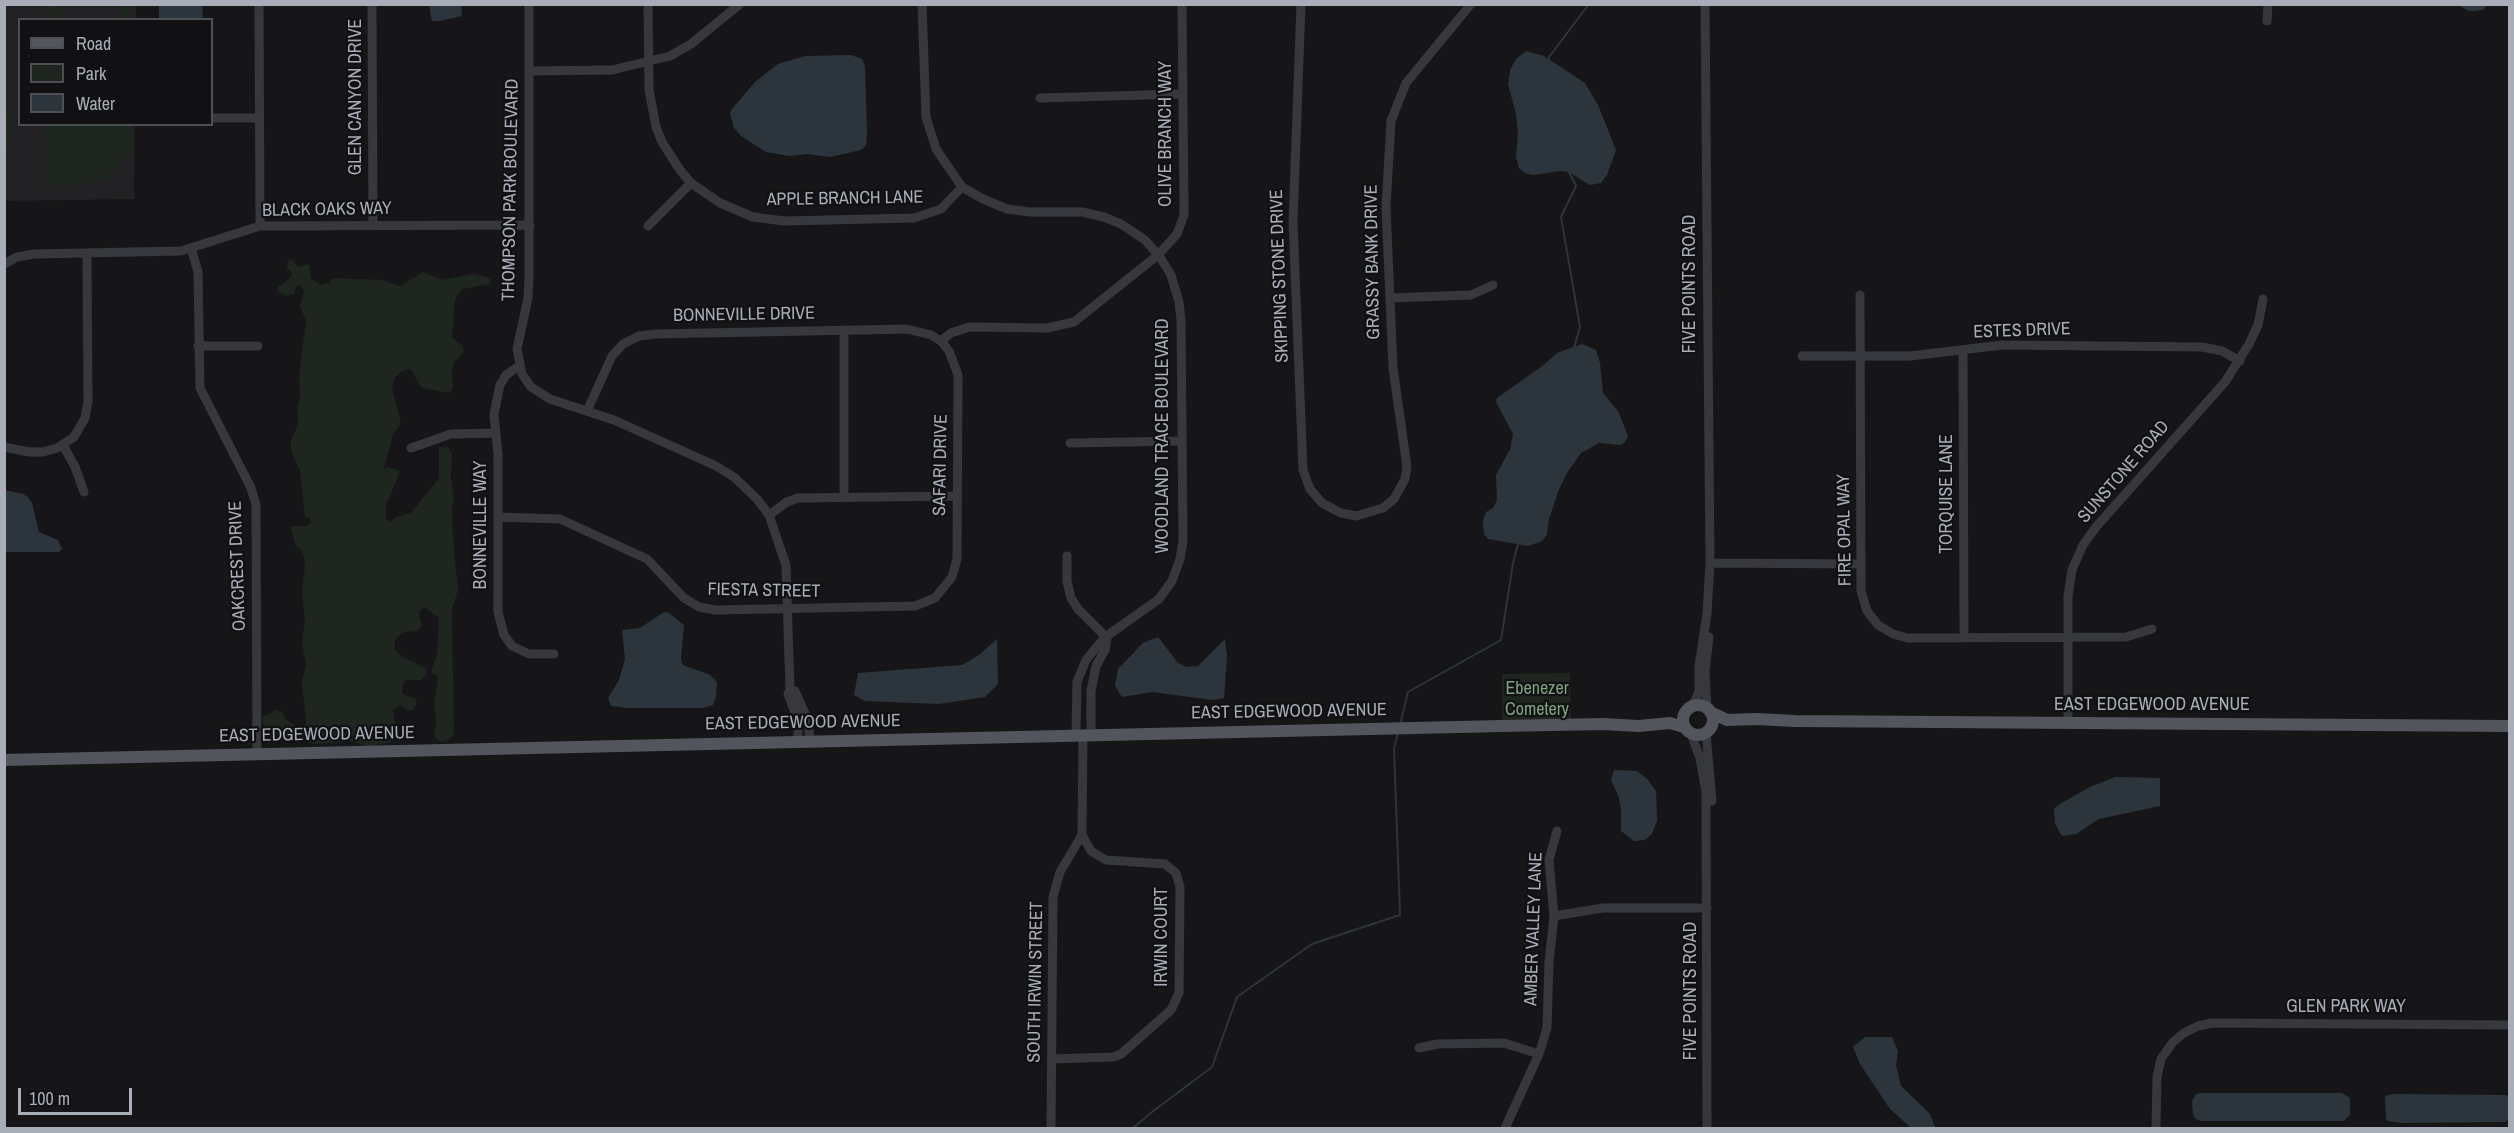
<!DOCTYPE html>
<style>
body{margin:0}
#map{position:relative;width:2514px;height:1133px;overflow:hidden;background:#161618;font-family:"Archivo Narrow",sans-serif}
canvas{display:block}
.frame{position:absolute;inset:0;border:6px solid #a8adb8;pointer-events:none}
.legend{position:absolute;left:18px;top:18px;width:195px;height:108px;box-sizing:border-box;background:#111113;border:2px solid #4d4f55;margin:0;padding:8px 10px;list-style:none;font-size:18px;color:#a8adb8}
.legend li{display:flex;align-items:center;gap:12px;height:30px}
.legend b{width:30px;border:2px solid #4d4f55}
.scale{position:absolute;left:18px;top:1088px;width:114px;height:27px;box-sizing:border-box;border:3px solid #a8adb8;border-top:0;padding-left:8px;font-size:18px;line-height:21px;white-space:nowrap;color:#a8adb8;-webkit-text-stroke:4px #111113;paint-order:stroke}
</style>
<div id="map">
<canvas width="2514" height="1133"></canvas>
<div class="frame"></div>
<ul class="legend">
<li><b style="height:8px;background:#53555c"></b>Road</li>
<li><b style="height:16px;background:#1e261f"></b>Park</li>
<li><b style="height:16px;background:#2c353c"></b>Water</li>
</ul>
<div class="scale">100 m</div>
</div>
<script>
const context = document.querySelector('canvas').getContext('2d');
context.lineJoin = 'round';
function fill(path, color) { context.fillStyle = color; context.fill(path, 'evenodd'); }
const poly = rows => new Path2D(rows.map(r => 'M' + r).join(''));
function stroke(path, color, width, dash) { context.strokeStyle = color; context.lineWidth = width; context.lineCap = dash ? 'butt' : 'round'; context.setLineDash(dash || []); context.stroke(path); }
function label(font, color, halo, rows, align = 'center') {
  context.font = font + ' "Archivo Narrow",sans-serif'; context.lineWidth = 4.5; context.setLineDash([]); context.textBaseline = 'middle'; context.strokeStyle = halo; context.fillStyle = color; for (const [text, x, y, turn = 0] of rows) {
    context.save(); context.translate(x, y); context.rotate((+turn || 0) * Math.PI / 180); context.textAlign = isNaN(turn) ? turn : align; if (halo) context.strokeText(text, 0, 0); context.fillText(text, 0, 0); context.restore();
  }
}
const built = poly([
 [4,5,136,5,136,19,20,20,20,124,135,125,134,199,5,201]
]);
const green = poly([
 [45,5,55,5,64,19,52,19],
 [123,5,133,5,128,17,126,19,114,19],
 [5,113,12,113,14,130,5,158],
 [43,125,132,125,133,151,109,178,70,186,45,185],
 [292,259,298,267,309,264,311,279,321,285,330,283,332,278,382,280,400,286,423,272,442,280,473,274,487,277,491,280,490,284,462,289,455,299,452,337,462,345,464,350,461,355,454,362,452,371,453,389,449,393,423,388,419,384,412,371,408,369,400,372,394,379,392,388,401,423,393,435,384,469,388,467,400,471,388,501,386,501,386,519,391,522,396,517,411,513,439,478,439,447,448,447,452,455,451,477,454,500,452,504,453,537,458,590,452,609,454,733,450,739,443,742,437,740,434,736,436,723,434,703,438,677,432,673,432,668,437,655,439,618,425,607,419,612,422,626,417,631,406,632,398,636,395,641,395,649,401,656,427,669,426,676,421,680,405,680,403,685,402,692,404,695,415,698,417,702,413,710,407,710,401,705,393,710,398,736,395,741,369,747,348,740,345,742,314,744,277,736,263,724,263,717,276,710,282,712,285,719,296,726,302,727,306,724,302,682,306,665,302,643,305,621,302,590,305,567,304,558,300,548,296,547,291,528,292,526,306,526,311,523,310,518,305,516,300,471,291,451,291,440,298,425,297,408,300,398,299,376,306,321,300,306,304,291,301,285,296,286,294,294,287,296,277,291,278,287,290,278,292,273,287,267,288,261],
 [1570,673,1571,724,1502,726,1502,674]
]);
const water = poly([
 [159,5,202,5,203,19,159,19],
 [429,5,461,5,462,16,440,21,432,21],
 [2458,5,2487,5,2483,10,2475,11,2469,11],
 [1526,51,1544,56,1585,83,1598,105,1616,150,1607,175,1601,183,1590,185,1568,172,1560,171,1533,175,1525,173,1519,168,1516,157,1518,134,1516,114,1508,84,1510,70,1516,59],
 [851,55,862,59,865,66,867,134,866,145,861,150,830,157,807,154,789,156,766,152,741,136,734,128,730,113,732,109,756,81,778,64,805,56],
 [1582,344,1596,350,1600,363,1603,393,1618,411,1628,436,1625,442,1621,445,1599,443,1581,453,1567,473,1558,492,1549,519,1547,535,1542,541,1528,546,1488,539,1484,534,1483,520,1486,512,1493,508,1497,500,1496,475,1510,449,1513,434,1496,402,1497,398,1541,367,1557,353],
 [5,490,23,494,28,497,32,503,39,532,58,540,62,549,59,552,5,552],
 [664,612,669,613,684,625,681,659,683,665,710,675,717,682,716,697,713,705,703,708,627,708,611,706,608,698,619,680,625,659,622,630,640,628],
 [1158,637,1178,663,1187,667,1198,666,1225,639,1227,656,1224,698,1213,700,1152,692,1122,697,1115,686,1118,669,1143,643],
 [997,639,998,684,985,697,939,704,865,701,854,695,858,673,962,665,979,655],
 [1614,770,1637,771,1648,780,1656,791,1657,821,1652,834,1645,840,1634,841,1621,831,1621,809,1618,795,1611,780],
 [2115,777,2160,778,2160,806,2099,819,2076,834,2062,836,2055,824,2054,809,2060,804,2090,787],
 [1865,1037,1892,1037,1898,1051,1896,1065,1901,1086,1930,1114,1935,1127,1910,1127,1890,1109,1860,1064,1853,1047],
 [2201,1093,2342,1093,2350,1098,2350,1115,2344,1121,2200,1121,2195,1118,2193,1114,2192,1101,2196,1094],
 [2393,1094,2506,1095,2509,1097,2509,1118,2506,1122,2401,1123,2388,1121,2386,1119,2385,1096]
]);
const stream = poly([
 [1549,60,1549,57,1589,4],
 [1569,172,1576,186,1561,217,1580,327,1574,348],
 [1400,725,1408,692,1501,640,1513,563,1518,544],
 [1133,1128,1152,1112,1212,1067,1237,997,1312,944,1400,915,1394,748,1398,733]
]);
const minor = poly([
 [259,4,260,226],
 [372,4,373,225],
 [529,4,529,278,528,298,517,349,522,374,531,387,550,399,614,420,714,465,734,477,757,499,769,515,786,565,790,690,788,694,798,721,798,741],
 [648,4,649,90,656,127,662,142,680,170,691,183,720,203,753,217,784,221,914,218,941,209,962,187],
 [922,4,926,117,936,149,962,187,983,199,1007,209,1030,212,1082,212,1104,217,1121,224,1145,240,1160,257,1171,275,1179,302,1181,320,1183,541,1180,559,1172,581,1159,599,1104,638,1086,660,1077,682,1076,735],
 [1301,4,1293,222,1303,470,1310,489,1322,503,1341,513,1356,516,1383,508,1394,499,1405,479,1407,467,1393,368,1386,207,1391,121,1406,83,1471,4],
 [2267,21,2268,4],
 [529,71,612,70,670,56,691,44,740,4],
 [1040,98,1183,94],
 [212,118,259,118],
 [648,226,691,183],
 [191,248,198,272,200,388,251,488,256,505,257,754],
 [4,264,17,257,34,254,181,251,260,226,530,225],
 [1860,295,1861,591,1867,611,1878,625,1893,634,1908,638,2126,637,2152,629],
 [1390,298,1471,295,1493,285],
 [844,330,844,497],
 [941,341,951,333,969,327,1047,328,1074,322,1158,255,1177,234,1184,215,1184,205,1182,4],
 [198,346,258,346],
 [1963,350,1964,637],
 [1802,356,1910,356,2002,345,2202,347,2222,351,2240,361],
 [519,366,506,375,500,385,494,414,498,455,498,612,504,635,512,646,529,654,554,654],
 [1070,443,1182,441],
 [63,445,75,467,84,492],
 [4,447,29,452,43,452,57,448,74,437,85,418,88,401,87,253],
 [411,448,451,434,496,433],
 [769,515,787,502,798,498,957,496],
 [498,517,560,519,647,559,684,598,699,607,716,610,915,606,935,598,952,577,957,559,958,375,949,351,941,341,931,335,907,329,655,334,639,336,623,344,612,356,587,411],
 [1067,556,1067,581,1071,598,1078,609,1107,638],
 [1710,563,1861,564],
 [790,690,795,691,808,720,810,741],
 [1693,706,1699,691,1699,666,1707,614,1710,563,1705,4],
 [1707,708,1705,671,1709,637],
 [2068,722,2068,596,2072,570,2083,545,2096,527,2225,382,2249,344,2258,325,2263,299],
 [1706,733,1712,801],
 [1691,734,1700,758,1706,792,1707,1128],
 [1091,735,1091,691,1096,666,1105,650,1107,638],
 [1554,916,1603,908,1707,908],
 [1419,1048,1437,1044,1504,1043,1539,1054],
 [1052,1059,1113,1057,1121,1054,1171,1010,1179,993,1180,887,1176,873,1165,864,1106,860,1091,851,1082,835],
 [1051,1128,1053,897,1060,872,1082,835,1083,735],
 [1505,1128,1539,1054,1547,1028,1549,962,1554,916,1549,860,1557,831],
 [2156,1128,2157,1077,2161,1059,2173,1042,2184,1033,2198,1026,2212,1023,2510,1025]
]);
const major = poly([
 '1683 720a15 15 0 1 1 30 0a15 15 0 1 1-30 0Z',
 [1710,712,1727,720,1756,719,1795,721,2510,726],
 [4,760,1502,726,1603,724,1639,726,1670,723,1684,727]
]);
const streetNames = [
 ["GLEN CANYON DRIVE",356,97,-90],
 ["OLIVE BRANCH WAY",1166,134,-90],
 ["THOMPSON PARK BOULEVARD",511,190,-89],
 ["APPLE BRANCH LANE",845,199,-1],
 ["BLACK OAKS WAY",327,210,-1],
 ["GRASSY BANK DRIVE",1373,262,-91],
 ["SKIPPING STONE DRIVE",1280,276,-92],
 ["FIVE POINTS ROAD",1690,284,-90],
 ["BONNEVILLE DRIVE",744,315,-1],
 ["ESTES DRIVE",2022,331,-2],
 ["WOODLAND TRACE BOULEVARD",1163,436,-90],
 ["SAFARI DRIVE",941,465,-89],
 ["SUNSTONE ROAD",2124,472,-49],
 ["TORQUISE LANE",1947,494,-90],
 ["BONNEVILLE WAY",481,525,-90],
 ["FIRE OPAL WAY",1845,530,-91],
 ["OAKCREST DRIVE",238,566,-92],
 ["FIESTA STREET",764,591,1],
 ["EAST EDGEWOOD AVENUE",2152,705],
 ["EAST EDGEWOOD AVENUE",1289,712,-1],
 ["EAST EDGEWOOD AVENUE",803,723,-1],
 ["EAST EDGEWOOD AVENUE",317,735,-1],
 ["AMBER VALLEY LANE",1534,929,-88],
 ["IRWIN COURT",1162,937,-90],
 ["SOUTH IRWIN STREET",1036,982,-89],
 ["FIVE POINTS ROAD",1691,991,-90],
 ["GLEN PARK WAY",2346,1007]
];
const parkNames = [
 ["Ebenezer",1537,689],
 ["Cometery",1537,710]
];
fill(built, '#222225');
fill(green, '#1e261f');
fill(water, '#2c353c');
stroke(stream, '#2c353c', 2);
stroke(minor, '#37383d', 9);
stroke(major, '#53555c', 12);
label('18px', '#a8adb8', '#111113', streetNames);
label('18px', '#7fa381', '#111113', parkNames);
</script>
